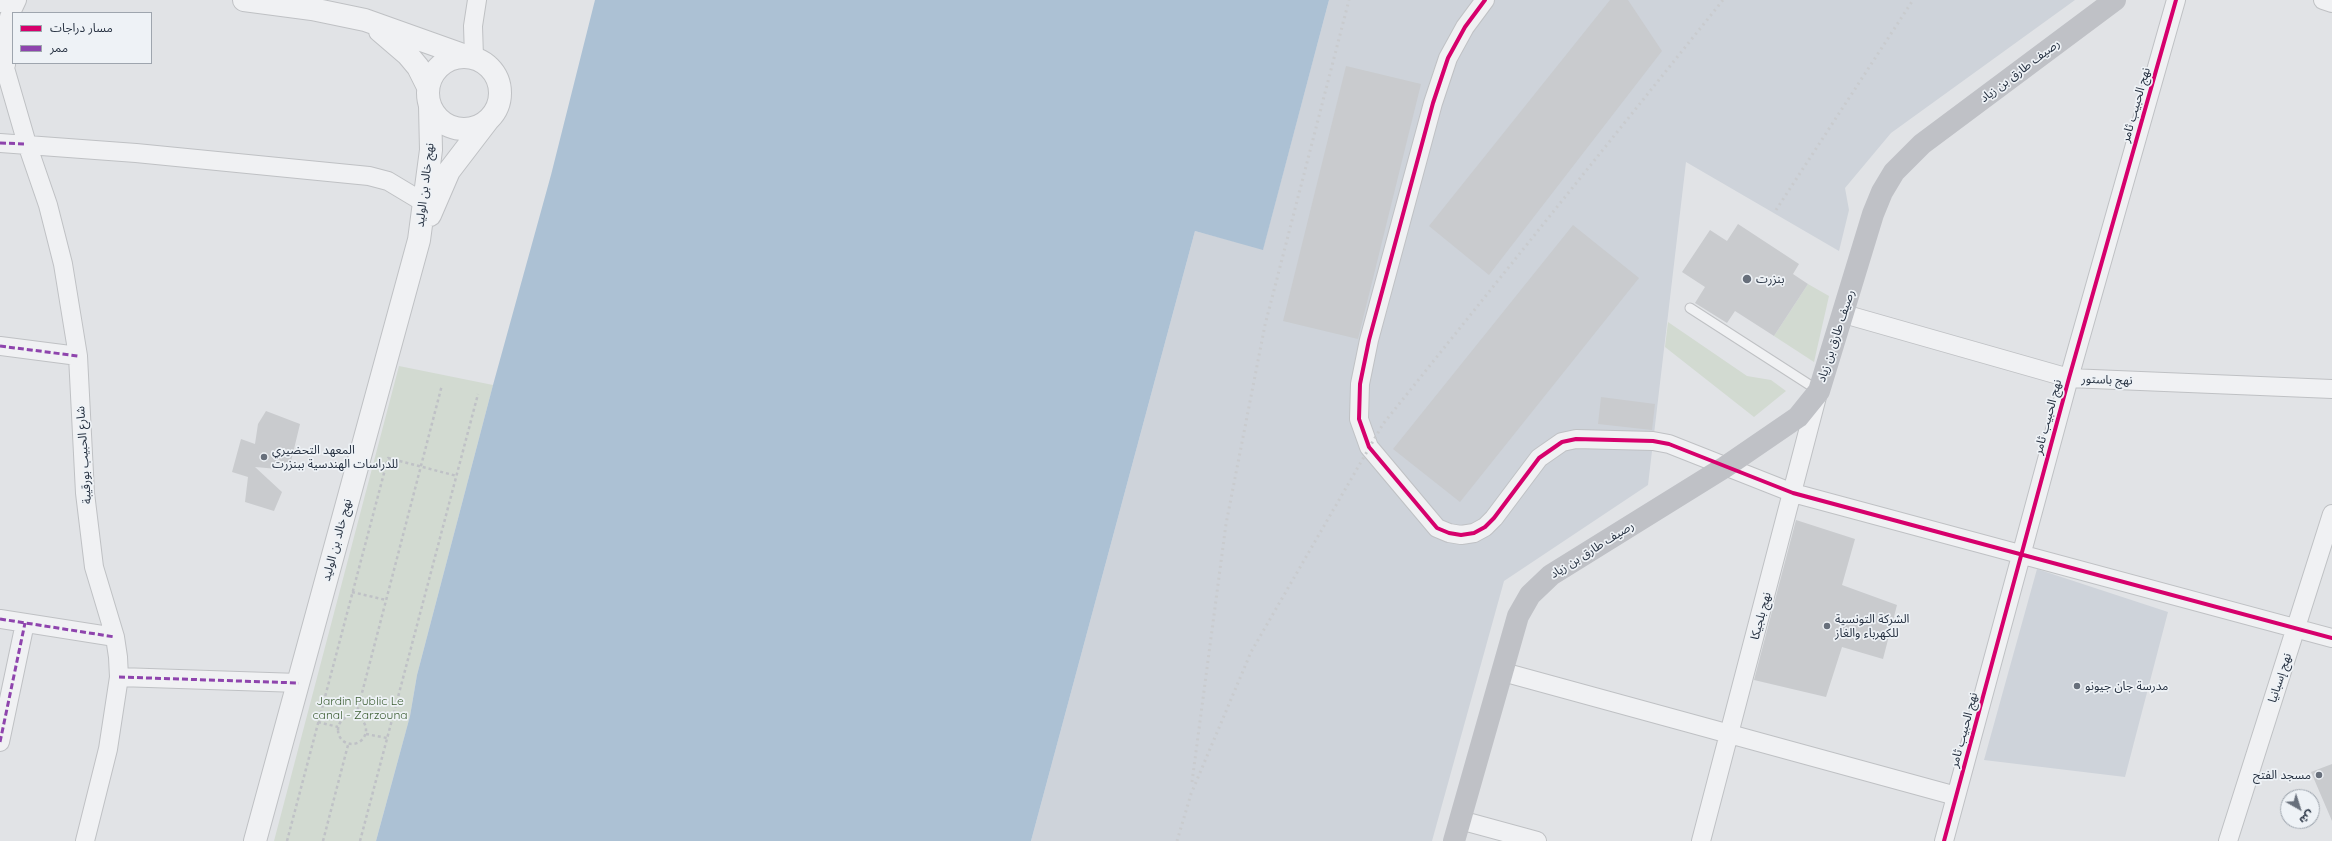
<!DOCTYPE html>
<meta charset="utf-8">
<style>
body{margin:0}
#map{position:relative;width:2332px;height:841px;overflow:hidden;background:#e1e3e6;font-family:Quicksand,"Noto Sans Arabic",sans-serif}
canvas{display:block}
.legend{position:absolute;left:12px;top:12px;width:140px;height:52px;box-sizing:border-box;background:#eef2f6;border:1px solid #9ea5ae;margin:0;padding:5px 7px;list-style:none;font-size:12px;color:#263141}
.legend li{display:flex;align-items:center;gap:8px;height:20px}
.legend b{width:20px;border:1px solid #9ea5ae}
.north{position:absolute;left:2280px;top:789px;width:40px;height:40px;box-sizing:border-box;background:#eef2f6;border:1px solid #9ea5ae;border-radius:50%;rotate:141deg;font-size:11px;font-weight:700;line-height:16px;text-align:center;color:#263141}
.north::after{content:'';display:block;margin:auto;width:14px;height:18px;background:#676f7b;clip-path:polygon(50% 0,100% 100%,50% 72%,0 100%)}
</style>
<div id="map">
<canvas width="2332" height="841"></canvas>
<ul class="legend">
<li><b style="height:5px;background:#d6006c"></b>مسار دراجات</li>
<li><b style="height:5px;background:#8e44ad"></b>ممر</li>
</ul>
<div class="north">ش</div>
</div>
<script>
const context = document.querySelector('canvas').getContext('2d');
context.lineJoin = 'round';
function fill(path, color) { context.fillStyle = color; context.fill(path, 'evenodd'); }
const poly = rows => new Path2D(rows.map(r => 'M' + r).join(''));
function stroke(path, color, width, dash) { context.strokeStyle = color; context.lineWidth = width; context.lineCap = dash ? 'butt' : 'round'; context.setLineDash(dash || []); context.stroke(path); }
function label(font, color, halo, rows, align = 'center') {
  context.font = font + ' Quicksand,"Noto Sans Arabic",sans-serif'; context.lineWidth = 3.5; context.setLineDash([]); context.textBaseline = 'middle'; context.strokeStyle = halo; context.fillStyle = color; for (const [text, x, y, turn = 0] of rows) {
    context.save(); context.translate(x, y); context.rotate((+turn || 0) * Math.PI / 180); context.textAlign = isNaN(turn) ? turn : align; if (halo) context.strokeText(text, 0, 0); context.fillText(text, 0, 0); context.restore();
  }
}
const built = poly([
 [1329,0,2075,0,1891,133,1845,188,1849,210,1839,251,1686,162,1648,485,1504,581,1432,841,1031,841,1195,231,1263,249],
 [2037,569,2168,612,2125,777,1984,760]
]);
const green = poly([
 [1808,284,1829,296,1814,362,1774,336],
 [1668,322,1747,376,1771,380,1786,391,1754,417,1665,347],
 [399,366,493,385,417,675,410,716,376,841,274,841]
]);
const water = poly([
 [595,0,1329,0,1263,250,1195,231,1031,841,376,841,410,716,417,675,493,385,551,175]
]);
const building = poly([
 [1610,0,1628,0,1662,51,1489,275,1429,226],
 [1346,66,1421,84,1358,339,1283,321],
 [1738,224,1799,264,1793,274,1808,284,1774,336,1735,311,1727,323,1695,303,1705,287,1682,272,1710,230,1727,241],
 [1573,225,1639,278,1460,502,1393,449],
 [1601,397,1655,404,1652,430,1598,424],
 [266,411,300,424,289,470,255,467,282,492,274,511,245,502,248,477,232,472,241,439,255,444,258,424],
 [1796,520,1855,539,1842,585,1897,605,1883,659,1842,647,1826,697,1754,680],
 [2332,764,2332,821,2311,772]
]);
const path = poly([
 [352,592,386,600],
 '338 730a14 14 0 1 1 28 0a14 14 0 1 1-28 0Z',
 [356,716,442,385],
 [318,722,338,727],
 [366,734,387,738],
 [287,841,388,458,457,476],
 [323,841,348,745],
 [360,841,478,394]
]);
const service = poly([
 [1690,308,1819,391]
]);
const minor = poly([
 [1485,0,1465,27,1448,58,1433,103,1369,340,1360,384,1359,419,1369,447,1437,528,1449,533,1461,535,1474,533,1485,527,1494,518,1539,458,1562,442,1576,439,1653,441,1669,444,1793,493,2332,638],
 [2323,0,2332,3],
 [0,51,27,144,48,205,63,264,78,356,85,493,94,567,115,637,118,657,119,677,108,749,85,841],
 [474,57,473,26,477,0],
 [6,65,9,17,17,0],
 [0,143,136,153,369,176,388,181,433,208],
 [1844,314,2069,378,2332,389],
 [0,346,78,356],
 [0,619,115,637],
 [1503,672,1956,796],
 [119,677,299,683],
 [0,742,25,623],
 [1460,820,1537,841],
 [1701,841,1818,393],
 [1944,841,2069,378,2176,0],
 [2228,841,2332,514]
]);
const tertiary = poly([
 [244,0,312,9,365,20,466,56],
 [0,1,12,0],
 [380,31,408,55,418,67,428,87],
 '428 93a36 36 0 1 1 72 0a36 36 0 1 1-72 0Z',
 [430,215,449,171,488,120],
 [255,841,419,240,431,150,430,106]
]);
const secondary = poly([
 [1454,841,1518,616,1530,595,1551,575,1725,467,1798,417,1819,391,1873,214,1882,192,1894,172,1922,144,2115,0]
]);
const rail = poly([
 [1776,210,1913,0],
 [1192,782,1226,524,1265,325,1349,0],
 [1177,841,1191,794,1251,652,1383,424,1723,0]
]);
const quiet = poly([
 [0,143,27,144],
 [0,346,78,356],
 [0,619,115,637],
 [119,677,299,683],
 [0,742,25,623]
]);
const cycleway = poly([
 [1485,0,1465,27,1448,58,1433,103,1369,340,1360,384,1359,419,1369,447,1437,528,1449,533,1461,535,1474,533,1485,527,1494,518,1539,458,1562,442,1576,439,1653,441,1669,444,1793,493,2332,638],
 [1944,841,2069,378,2176,0]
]);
const markers = [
 [1747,279,5,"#676f7b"],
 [264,457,4,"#676f7b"],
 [1827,626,4,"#676f7b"],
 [2077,686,4,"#676f7b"],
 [2319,775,4,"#676f7b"]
];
const streetNames = [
 ["رصيف طارق بن زياد",2020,71,-37],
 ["نهج الحبيب ثامر",2136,105,-74],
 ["نهج خالد بن الوليد",425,185,-83],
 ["رصيف طارق بن زياد",1836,336,-72],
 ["نهج باستور",2107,380,2],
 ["نهج الحبيب ثامر",2048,417,-75],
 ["شارع الحبيب بورقيبة",84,455,-94],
 ["نهج خالد بن الوليد",337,540,-75],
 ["رصيف طارق بن زياد",1592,550,-32],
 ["نهج بلجيكا",1761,616,-75],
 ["نهج إسبانيا",2280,678,-72],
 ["نهج الحبيب ثامر",1964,730,-75]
];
const poiNames = [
 ["بنزرت",1756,279],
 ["المعهد التحضيري",272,450],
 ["للدراسات الهندسية ببنزرت",272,464],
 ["الشركة التونسية",1835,619],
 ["للكهرباء والغاز",1835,633],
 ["مدرسة جان جيونو",2085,686],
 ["مسجد الفتح",2311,775,"right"]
];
const parkNames = [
 ["Jardin Public Le",360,701],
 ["canal - Zarzouna",360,715]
];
fill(built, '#ced3da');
fill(green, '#d2dad1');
fill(water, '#acc1d4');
fill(building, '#c9cbce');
stroke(service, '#bfc1c4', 11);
stroke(minor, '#bfc1c4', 20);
stroke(tertiary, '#bfc1c4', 24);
stroke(path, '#bfc1c6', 2.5, [3, 3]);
stroke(service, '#f0f1f3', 9);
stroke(minor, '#f0f1f3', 18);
stroke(tertiary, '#f0f1f3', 22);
stroke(secondary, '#bfc1c6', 22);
stroke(rail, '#c9cbce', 3, [2, 4]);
stroke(quiet, '#8e44ad', 3, [6, 3]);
stroke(cycleway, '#d6006c', 4);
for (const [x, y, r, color] of markers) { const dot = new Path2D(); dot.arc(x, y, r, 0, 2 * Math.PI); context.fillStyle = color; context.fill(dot); stroke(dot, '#eef2f6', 1.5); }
label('12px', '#263141', '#eef2f6', streetNames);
label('12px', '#263141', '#eef2f6', poiNames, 'left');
label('12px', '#3c5d33', '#eef2f6', parkNames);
</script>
